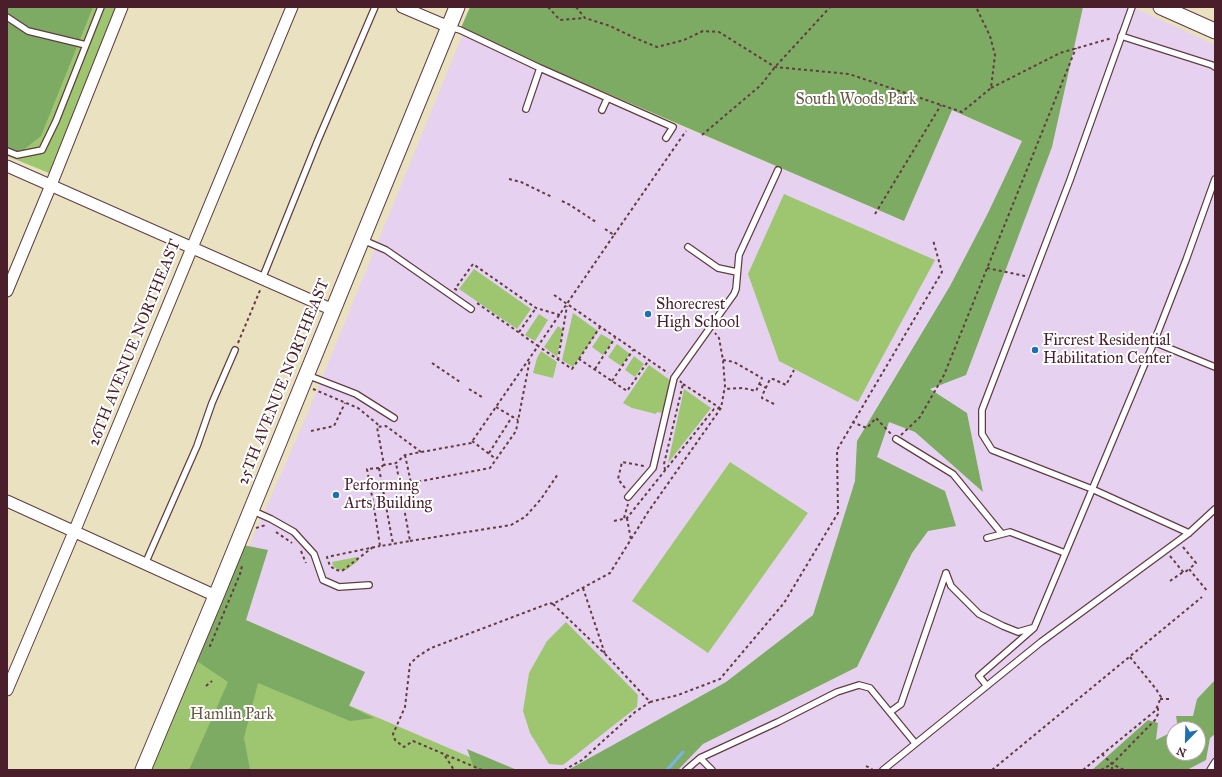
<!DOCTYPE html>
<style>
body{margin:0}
#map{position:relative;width:1222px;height:777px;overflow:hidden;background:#e9e1bf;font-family:"IM FELL Great Primer",serif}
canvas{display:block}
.frame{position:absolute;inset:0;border:8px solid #4a1f2b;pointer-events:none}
.north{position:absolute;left:1166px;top:721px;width:40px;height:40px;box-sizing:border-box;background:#fff;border:1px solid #b7a5aa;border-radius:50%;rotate:203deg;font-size:11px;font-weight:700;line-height:16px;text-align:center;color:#4a1f2b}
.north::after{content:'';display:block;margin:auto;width:14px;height:18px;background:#1f6fb2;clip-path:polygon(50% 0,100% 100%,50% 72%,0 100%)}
</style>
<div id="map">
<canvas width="1222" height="777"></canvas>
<div class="frame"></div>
<div class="north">N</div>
</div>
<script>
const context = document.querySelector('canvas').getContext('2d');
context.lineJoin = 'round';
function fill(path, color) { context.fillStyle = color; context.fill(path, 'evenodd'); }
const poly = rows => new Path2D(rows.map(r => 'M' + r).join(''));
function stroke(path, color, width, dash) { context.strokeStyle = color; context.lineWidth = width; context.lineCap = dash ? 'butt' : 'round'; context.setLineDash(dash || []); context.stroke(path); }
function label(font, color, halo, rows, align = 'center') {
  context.font = font + ' "IM FELL Great Primer",serif'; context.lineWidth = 4; context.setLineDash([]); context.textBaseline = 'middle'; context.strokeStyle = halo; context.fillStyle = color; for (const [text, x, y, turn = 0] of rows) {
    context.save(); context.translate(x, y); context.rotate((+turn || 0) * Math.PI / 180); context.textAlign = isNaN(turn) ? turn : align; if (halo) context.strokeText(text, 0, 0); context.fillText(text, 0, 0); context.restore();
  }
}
const built = poly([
 [1078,7,1133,7,1215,45,1215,770,500,770,206,644,307,415,463,34,904,220,952,110,1022,141],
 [1174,729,1198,729,1198,753,1174,753]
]);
const green = poly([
 [7,7,120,7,49,173,7,156],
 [784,194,935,260,858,402,779,361,748,274],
 [474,269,531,309,517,329,459,289],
 [573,313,598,331,573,367,562,360],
 [539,314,548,320,535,341,525,335],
 [558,326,563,330,557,357,544,347],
 [601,334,613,341,603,355,592,347],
 [617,344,630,354,621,366,608,357],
 [541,351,557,362,553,378,533,373,537,358],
 [634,356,644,364,635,377,625,370],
 [649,365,670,380,662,413,657,412,656,414,632,408,623,403],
 [684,389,711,408,668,463],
 [730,462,808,513,708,653,632,601],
 [357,557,358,561,346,570,338,570,333,566,332,562],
 [566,622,638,695,637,707,563,765,549,764,530,733,523,711,529,673,547,641],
 [206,644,500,770,144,770]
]);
const forest = poly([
 [7,7,93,7,41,136,17,155,7,151],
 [470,7,1083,7,1052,147,966,375,930,389,967,413,983,492,915,432,889,422,877,457,945,491,956,526,928,531,912,553,857,667,703,744,678,770,568,770,726,682,813,615,855,481,857,441,950,286,988,213,1022,141,952,110,904,221,460,30],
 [243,545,268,550,246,620,365,672,349,706,374,718,350,721,258,683,244,738,250,770,189,770,228,682,197,661],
 [1215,680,1215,734,1210,738,1206,760,1187,770,1092,770,1148,720,1158,723,1156,740,1174,731,1174,753,1198,753,1198,729,1178,729,1176,716,1193,716,1197,699],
 [467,749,517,770,476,770,474,768]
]);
const stream = poly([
 [667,770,683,752]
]);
const path = poly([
 [548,7,560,20,585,18],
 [576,7,585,18,610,26,635,38,657,47,684,40,703,31,719,32,775,67,849,74,962,112,991,88,995,55,990,36,976,7],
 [991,88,1060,53,1112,38],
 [702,135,761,85,775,67,821,17,830,7],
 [509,179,521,182,552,197],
 [562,201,570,205,596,222],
 [875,214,941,105],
 [605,229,614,235,538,346,572,369,579,359,627,391,649,360],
 [614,235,686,131],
 [987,268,1025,276],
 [457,290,455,289,473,264,536,308,560,315],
 [554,295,668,373],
 [519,332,536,308],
 [238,343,261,288],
 [579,359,600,327],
 [558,360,567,306],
 [723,360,734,362,762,378,756,391,743,388,724,389],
 [432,363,460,382],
 [595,369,615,338],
 [612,381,633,350],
 [683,384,720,408],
 [759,384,766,388],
 [313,389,358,408,381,427],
 [469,389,482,397],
 [774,404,762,398,762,396,770,379,773,379,786,385,794,370],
 [496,407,518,420],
 [852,422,867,428,876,418,891,434],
 [311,431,334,426,345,403],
 [901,435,920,417,944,375,1076,48],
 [472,441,496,459],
 [421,452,386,426,377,427,384,465,396,463,405,455,471,443,538,346,477,303],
 [489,453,512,417],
 [405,455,411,483,490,468,516,431,530,359],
 [384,465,379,468,393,544,410,541,396,463],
 [379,468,367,469,374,507,413,500,411,483],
 [665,470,664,464,683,384,680,381],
 [625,488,618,479,622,462,644,466],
 [374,507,380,546,393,544],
 [624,518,628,504],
 [627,518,631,540],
 [614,521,627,518,714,409,721,408],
 [256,528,266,525],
 [276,532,292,543],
 [410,541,511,525,525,517,541,499,558,474],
 [373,547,342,571,336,570,330,566,327,557,380,546],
 [1183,547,1196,563,1189,569,1208,592],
 [301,551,306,563],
 [1170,556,1184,573,1189,569],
 [1170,581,1183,572],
 [583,588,605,654],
 [553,604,606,655,650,702,678,695,720,679,784,603,838,513,837,450,942,272,933,240],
 [209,646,210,646,240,574,242,566],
 [206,686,212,681],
 [1160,699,1172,699],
 [1102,754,1112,764,1124,770],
 [445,756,454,770],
 [866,766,873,770],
 [482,770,413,741,404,747,395,740,393,734,405,707,410,664,417,657,431,648,550,603,553,604,610,573,648,512,721,408,725,386,723,360,719,338,715,333],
 [564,770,582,760,635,712,650,702],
 [992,770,1202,597],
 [1083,770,1155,711,1158,705,1161,697,1156,689,1130,657],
 [1101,770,1112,764,1155,720,1158,714,1158,706],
 [1112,770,1112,764]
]);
const lane = poly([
 [1132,7,1070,180,982,410,982,434,992,450,1092,489,1189,533],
 [7,17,28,31,86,45],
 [450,27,460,30,540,68,673,127,666,138],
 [1121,36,1212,65,1215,67],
 [526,109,540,68],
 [602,110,607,99],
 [7,151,17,155,42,150,56,121,101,7],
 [1215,179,1186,260,1154,342,1215,367],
 [363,240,386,250,471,309],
 [688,247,718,268,737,272],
 [262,279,318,140,375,7],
 [307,375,356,394,394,418],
 [896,439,953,474,1002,534],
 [628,497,653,468,674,378,734,294,736,289,739,255,778,170],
 [251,510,271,519,294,532,314,554,323,580,339,587,369,585],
 [987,538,1010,532,1065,553],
 [145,564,197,446,212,403,235,350],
 [946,573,951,586,979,614,1003,626,1018,632,1032,628],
 [987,686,979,676,1034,628,1154,342],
 [890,712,901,704,946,573],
 [700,758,712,770],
 [686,770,700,758,778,722,837,692,859,685,870,688,915,743],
 [883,770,1041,642,1189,533,1215,509],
 [1210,770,1215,762]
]);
const street = poly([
 [402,7,449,27],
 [7,166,333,310],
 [7,291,51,185,122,7],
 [7,501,216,596],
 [7,690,74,532,292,7]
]);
const secondary = poly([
 [1161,7,1215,31],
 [143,770,216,596,457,7]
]);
const markers = [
 [648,314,4,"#1f6fb2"],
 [1035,350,4,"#1f6fb2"],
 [336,495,4,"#1f6fb2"]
];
const parkNames = [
 ["South Woods Park",856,100],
 ["Hamlin Park",232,715]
];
const poiNames = [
 ["Shorecrest",656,305],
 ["High School",656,323],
 ["Fircrest Residential",1043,341],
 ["Habilitation Center",1043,359],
 ["Performing",344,486],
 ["Arts Building",344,504]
];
const streetNames = [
 ["26TH AVENUE NORTHEAST",135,343,-68],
 ["25TH AVENUE NORTHEAST",284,382,-68]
];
fill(built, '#e6d2f0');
fill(green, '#9ec671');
fill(forest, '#7eab63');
stroke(stream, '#79b3ea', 3);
stroke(lane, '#623c41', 8);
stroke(street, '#623c41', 13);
stroke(secondary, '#623c41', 17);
stroke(path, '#623c41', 2, [3, 3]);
stroke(lane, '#fff', 5.5);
stroke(street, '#fff', 11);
stroke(secondary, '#fff', 15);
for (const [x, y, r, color] of markers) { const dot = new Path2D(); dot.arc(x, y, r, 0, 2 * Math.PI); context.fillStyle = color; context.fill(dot); stroke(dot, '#fff', 1.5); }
label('16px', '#675944', '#fff', parkNames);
label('16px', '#4a1f2b', '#fff', poiNames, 'left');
label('16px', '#4a1f2b', '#fff', streetNames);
</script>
